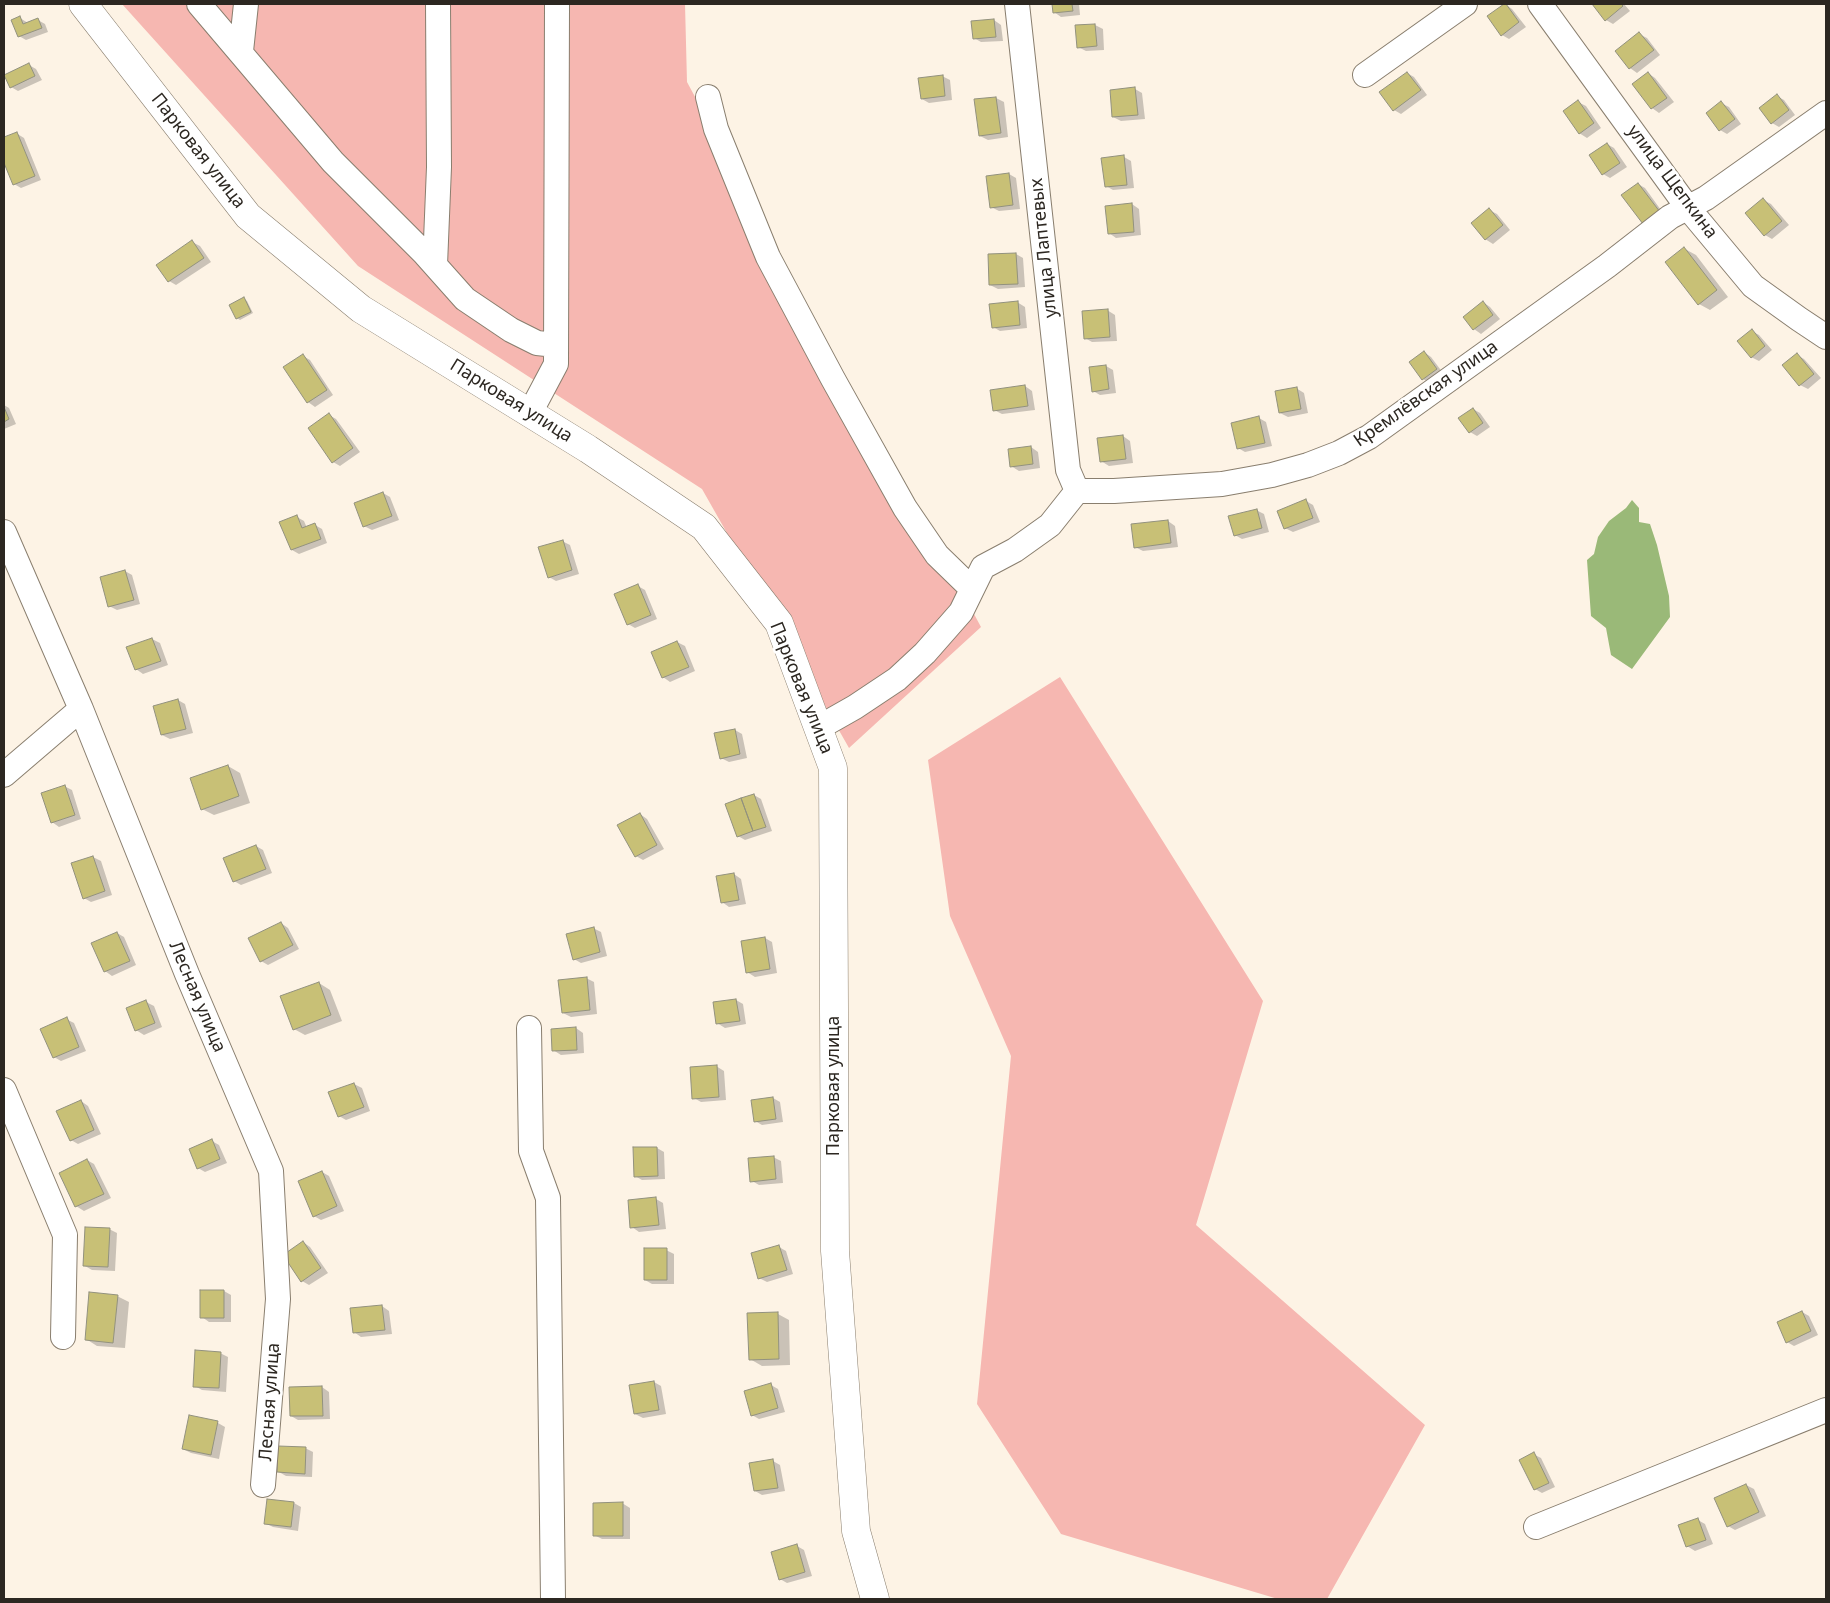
<!DOCTYPE html>
<meta charset="utf-8">
<style>
body{margin:0}
#map{position:relative;width:1830px;height:1603px;overflow:hidden;background:#fdf3e5;font-family:"Noto Sans",sans-serif}
canvas{display:block}
.frame{position:absolute;inset:0;border:5px solid #2c2721;pointer-events:none}
</style>
<div id="map">
<canvas width="1830" height="1603"></canvas>
<div class="frame"></div>
</div>
<script>
const context = document.querySelector('canvas').getContext('2d');
context.lineJoin = 'round';
function fill(path, color) { context.fillStyle = color; context.fill(path, 'evenodd'); }
const poly = rows => new Path2D(rows.map(r => 'M' + r).join(''));
function stroke(path, color, width, dash) { context.strokeStyle = color; context.lineWidth = width; context.lineCap = dash ? 'butt' : 'round'; context.setLineDash(dash || []); context.stroke(path); }
function label(font, color, halo, rows, align = 'center') {
  context.font = font + ' "Noto Sans",sans-serif'; context.lineWidth = 5; context.setLineDash([]); context.textBaseline = 'middle'; context.strokeStyle = halo; context.fillStyle = color; for (const [text, x, y, turn = 0] of rows) {
    context.save(); context.translate(x, y); context.rotate((+turn || 0) * Math.PI / 180); context.textAlign = isNaN(turn) ? turn : align; if (halo) context.strokeText(text, 0, 0); context.fillText(text, 0, 0); context.restore();
  }
}
const green = poly([
 [122,4,685,4,687,82,981,627,849,748,702,489,358,266],
 [1060,677,1263,1001,1196,1225,1425,1425,1327,1599,1278,1599,1061,1534,977,1404,1011,1056,950,916,928,760]
]);
const water = poly([
 [1632,500,1639,508,1639,522,1650,524,1657,545,1669,596,1670,617,1632,669,1611,655,1606,628,1591,616,1587,560,1594,554,1598,537,1609,521,1626,508]
]);
const shadow = poly([
 [1053,4,1079,4,1080,15,1061,17,1054,12],
 [1505,4,1512,9,1526,27,1509,39,1502,35],
 [1593,4,1624,4,1630,11,1613,24,1606,20],
 [20,18,28,23,38,20,45,24,48,32,26,40,19,36],
 [994,20,1001,25,1003,41,981,42,974,38],
 [1095,25,1103,29,1104,50,1086,51,1078,47,1076,27],
 [1639,34,1647,38,1660,55,1637,73,1630,68,1617,51],
 [29,65,36,69,42,80,18,91,11,87],
 [1407,73,1414,77,1427,95,1401,114,1394,110],
 [1648,73,1655,78,1674,102,1659,113,1652,108],
 [942,76,950,80,952,100,929,103,922,99],
 [1135,89,1142,93,1145,119,1121,121,1113,117],
 [1777,96,1784,100,1795,115,1779,127,1772,123],
 [996,98,1004,102,1008,137,988,140,980,136,976,100],
 [1578,102,1586,106,1601,128,1587,138,1579,133],
 [1721,103,1729,107,1741,124,1727,134,1720,130],
 [16,133,24,138,41,180,21,188,14,184,4,160,4,139],
 [1607,144,1614,148,1627,167,1610,178,1603,174],
 [1124,157,1131,161,1134,188,1113,190,1106,186],
 [1009,174,1016,178,1020,209,999,211,991,207],
 [1638,184,1645,188,1666,217,1623,195],
 [1763,200,1771,204,1789,225,1772,239,1765,235],
 [1132,204,1139,209,1141,235,1116,238,1109,233],
 [1489,210,1497,214,1510,230,1493,244,1485,239],
 [192,242,200,246,211,262,176,285,169,281],
 [1685,249,1696,255,1728,297,1710,310,1699,304],
 [1016,254,1023,258,1025,287,998,289,990,285,989,255],
 [244,299,247,301,253,313,240,320,237,318],
 [1017,302,1025,307,1027,328,1000,331,993,327],
 [1483,302,1490,307,1500,319,1481,334,1474,329,1464,317],
 [1107,310,1115,315,1117,341,1092,342,1085,338],
 [1752,331,1759,335,1772,350,1759,361,1751,357],
 [1424,352,1431,357,1443,373,1430,383,1423,379],
 [1797,355,1804,359,1821,378,1808,389,1800,385,1784,366],
 [303,356,310,360,333,395,315,407,308,402],
 [1106,366,1113,370,1116,393,1100,395,1093,391],
 [1025,386,1032,391,1035,410,1002,414,994,410],
 [1296,388,1304,393,1308,413,1288,417,1280,413],
 [4,405,9,408,16,424,4,429],
 [1473,409,1480,413,1490,427,1477,436,1470,432],
 [329,415,336,419,360,452,340,466,333,462],
 [1259,418,1266,422,1272,446,1245,452,1238,448],
 [1123,436,1130,441,1133,463,1109,466,1101,461],
 [1031,447,1038,452,1040,468,1019,471,1011,466],
 [383,493,390,497,399,520,372,530,364,526],
 [1306,501,1313,505,1320,522,1293,532,1285,528],
 [1256,510,1264,514,1269,532,1242,539,1235,535],
 [297,517,304,521,307,528,315,525,322,529,327,543,299,554,292,550],
 [1168,521,1175,526,1178,547,1143,551,1135,547],
 [562,541,570,545,579,574,556,581,549,577],
 [125,571,132,575,140,604,117,610,109,606],
 [638,586,645,590,657,619,635,628,628,624],
 [152,639,160,643,168,665,143,674,136,669],
 [677,642,685,646,695,671,670,682,663,677],
 [178,700,185,704,193,733,170,739,162,735],
 [735,730,742,734,747,758,729,762,721,758],
 [228,766,240,773,250,803,214,815,202,809],
 [64,786,72,790,81,819,59,827,52,822],
 [754,795,761,799,772,831,745,840,738,836],
 [640,814,647,819,664,849,643,860,636,856],
 [256,846,263,850,272,873,241,885,234,881],
 [93,857,101,861,112,895,91,902,84,898],
 [734,874,741,879,746,904,729,907,722,902],
 [281,923,288,928,299,949,268,965,261,961],
 [593,928,601,932,607,956,581,963,574,959],
 [117,933,124,937,136,965,112,976,105,971],
 [765,938,772,942,777,973,755,977,747,972],
 [586,978,594,982,597,1014,571,1017,563,1013],
 [319,983,330,990,342,1021,305,1035,294,1029],
 [736,1000,743,1004,746,1024,725,1028,717,1023],
 [146,1002,154,1006,162,1027,144,1035,136,1030],
 [66,1019,74,1023,86,1051,61,1061,54,1057],
 [576,1028,583,1033,584,1053,561,1055,553,1050],
 [716,1066,724,1071,726,1100,701,1102,694,1098],
 [354,1084,362,1088,370,1111,346,1120,339,1116],
 [773,1098,780,1102,783,1122,762,1125,755,1121],
 [81,1101,88,1106,101,1134,78,1144,71,1140],
 [212,1141,219,1145,227,1163,205,1172,198,1168],
 [657,1148,664,1152,665,1179,642,1180,635,1176],
 [773,1157,781,1161,783,1183,759,1185,752,1181],
 [87,1160,94,1164,111,1198,84,1211,76,1206,60,1173],
 [322,1172,329,1176,344,1211,321,1220,314,1216],
 [656,1199,663,1203,666,1229,639,1232,632,1227],
 [109,1229,117,1233,115,1271,92,1270,85,1266],
 [303,1242,310,1247,328,1273,309,1285,302,1281],
 [779,1247,786,1251,793,1274,767,1282,759,1278],
 [666,1250,674,1254,674,1284,652,1284,645,1280],
 [224,1291,231,1295,231,1322,209,1322,202,1317],
 [117,1296,129,1302,125,1348,97,1346,86,1339],
 [382,1306,389,1311,392,1334,361,1337,354,1332],
 [1802,1312,1809,1316,1818,1335,1794,1346,1787,1342],
 [778,1314,789,1320,790,1365,762,1366,750,1359],
 [220,1353,228,1357,226,1392,202,1390,195,1386],
 [654,1382,661,1386,666,1414,643,1418,635,1414],
 [771,1385,778,1389,785,1412,759,1419,752,1415],
 [322,1387,329,1392,330,1419,298,1420,291,1416],
 [190,1417,218,1423,225,1427,219,1459,191,1453,183,1449],
 [305,1448,313,1452,312,1477,286,1476,279,1472],
 [1533,1454,1541,1458,1555,1487,1542,1493,1535,1489],
 [773,1461,780,1465,785,1491,762,1495,755,1491],
 [1746,1485,1754,1489,1766,1516,1735,1530,1728,1526],
 [294,1503,301,1507,298,1531,273,1527,265,1523],
 [622,1503,630,1508,630,1539,602,1539,594,1535],
 [1698,1520,1705,1524,1713,1544,1695,1551,1687,1546],
 [797,1546,804,1550,812,1576,787,1583,780,1579]
]);
const building = poly([
 [1052,4,1072,4,1073,11,1053,13,1052,4],
 [1504,4,1506,4,1519,22,1501,36,1487,16,1504,4],
 [1592,4,1621,4,1623,6,1605,21,1592,4],
 [20,16,23,24,38,18,42,28,18,37,11,20,20,16],
 [994,19,996,37,973,39,971,21,994,19],
 [1095,24,1097,46,1077,48,1075,25,1095,24],
 [1639,32,1654,50,1629,69,1615,51,1639,32],
 [29,63,35,76,10,88,4,75,29,63],
 [1407,72,1421,90,1393,111,1379,92,1407,72],
 [1648,72,1667,98,1651,109,1632,84,1648,72],
 [943,75,945,96,921,99,918,78,943,75],
 [1135,87,1138,115,1112,117,1110,90,1135,87],
 [1777,94,1789,110,1771,124,1759,108,1777,94],
 [996,97,1001,133,979,136,974,99,996,97],
 [1578,100,1594,123,1579,134,1563,111,1578,100],
 [1721,101,1735,119,1719,131,1706,113,1721,101],
 [17,132,35,176,13,185,4,163,4,137,17,132],
 [1607,143,1620,163,1602,175,1589,155,1607,143],
 [1124,155,1127,185,1105,187,1101,158,1124,155],
 [1009,173,1013,205,990,208,986,176,1009,173],
 [1638,183,1660,212,1643,224,1621,195,1638,183],
 [1763,198,1782,221,1764,236,1745,213,1763,198],
 [1132,203,1134,232,1108,234,1105,206,1132,203],
 [1489,208,1503,225,1485,240,1471,223,1489,208],
 [192,240,204,258,168,282,156,265,192,240],
 [1684,247,1717,290,1698,305,1665,262,1684,247],
 [1016,253,1018,284,989,285,988,254,1016,253],
 [244,297,251,312,236,319,229,305,244,297],
 [1018,301,1020,325,992,328,989,304,1018,301],
 [1483,301,1493,315,1473,330,1463,317,1483,301],
 [1108,309,1110,337,1084,339,1082,311,1108,309],
 [1752,329,1765,346,1751,358,1737,341,1752,329],
 [1424,351,1437,369,1422,380,1409,362,1424,351],
 [1797,353,1814,374,1799,386,1782,365,1797,353],
 [303,354,327,390,307,403,283,367,303,354],
 [1106,365,1109,389,1092,392,1089,367,1106,365],
 [1025,385,1028,406,993,411,990,390,1025,385],
 [1297,387,1301,409,1279,413,1275,391,1297,387],
 [4,407,9,419,4,422,4,407],
 [1473,408,1483,423,1469,433,1458,418,1473,408],
 [329,413,353,448,332,463,308,428,329,413],
 [1259,416,1265,443,1237,449,1231,423,1259,416],
 [1123,435,1126,459,1100,462,1097,438,1123,435],
 [1031,446,1033,464,1010,467,1008,449,1031,446],
 [383,492,392,516,363,527,354,503,383,492],
 [1306,499,1313,518,1284,529,1277,511,1306,499],
 [1257,509,1262,528,1234,536,1228,516,1257,509],
 [297,515,302,528,315,523,321,539,291,550,279,522,297,515],
 [1168,520,1171,543,1134,548,1131,524,1168,520],
 [563,540,572,570,548,578,538,547,563,540],
 [125,570,134,600,108,607,100,577,125,570],
 [638,584,651,615,627,625,614,594,638,584],
 [152,638,161,661,135,670,126,647,152,638],
 [677,641,689,667,662,678,651,652,677,641],
 [178,699,186,729,161,735,153,706,178,699],
 [735,729,740,754,720,759,714,733,735,729],
 [228,765,239,796,201,810,190,778,228,765],
 [65,785,75,815,51,823,41,793,65,785],
 [754,794,766,827,753,831,741,798,754,794],
 [741,798,753,831,737,837,725,804,741,798],
 [640,813,657,845,635,857,617,825,640,813],
 [256,845,266,869,233,882,223,858,256,845],
 [93,856,105,891,83,899,71,863,93,856],
 [734,873,739,900,721,903,716,876,734,873],
 [281,922,293,945,260,962,248,938,281,922],
 [594,927,600,952,573,960,566,934,594,927],
 [117,932,130,961,104,972,91,943,117,932],
 [765,937,770,969,746,973,741,941,765,937],
 [587,977,590,1010,562,1013,558,980,587,977],
 [319,982,331,1015,293,1030,280,996,319,982],
 [736,999,740,1021,716,1024,713,1002,736,999],
 [146,1000,155,1023,135,1031,126,1008,146,1000],
 [67,1017,79,1047,53,1058,40,1029,67,1017],
 [576,1027,577,1050,552,1051,551,1029,576,1027],
 [717,1065,719,1097,692,1099,690,1067,717,1065],
 [354,1083,364,1107,338,1117,328,1092,354,1083],
 [773,1097,776,1119,754,1122,751,1100,773,1097],
 [81,1100,94,1130,70,1141,56,1111,81,1100],
 [212,1139,220,1159,197,1169,189,1149,212,1139],
 [633,1147,657,1147,658,1176,634,1177,633,1147],
 [774,1156,776,1179,750,1182,748,1158,774,1156],
 [87,1159,104,1194,75,1207,59,1173,87,1159],
 [322,1171,337,1206,313,1217,298,1181,322,1171],
 [656,1197,659,1225,630,1228,628,1200,656,1197],
 [85,1227,110,1228,108,1267,83,1266,85,1227],
 [303,1241,321,1268,301,1282,283,1255,303,1241],
 [779,1245,787,1270,758,1279,751,1253,779,1245],
 [644,1248,667,1248,667,1280,644,1280,644,1248],
 [200,1290,224,1290,224,1318,200,1318,200,1290],
 [89,1292,118,1295,113,1343,85,1340,89,1292],
 [382,1305,385,1330,353,1333,350,1308,382,1305],
 [1802,1311,1811,1331,1786,1343,1777,1322,1802,1311],
 [778,1312,779,1359,749,1360,747,1313,778,1312],
 [195,1350,221,1352,219,1388,193,1387,195,1350],
 [654,1381,659,1410,634,1414,629,1385,654,1381],
 [771,1383,778,1408,751,1416,744,1391,771,1383],
 [322,1386,323,1416,290,1416,289,1387,322,1386],
 [189,1415,218,1421,211,1455,182,1449,189,1415],
 [278,1446,306,1447,305,1474,277,1472,278,1446],
 [1534,1452,1549,1483,1534,1490,1519,1460,1534,1452],
 [773,1459,778,1488,754,1491,749,1463,773,1459],
 [1746,1484,1759,1512,1727,1527,1714,1498,1746,1484],
 [267,1499,294,1502,291,1527,264,1524,267,1499],
 [623,1502,623,1536,593,1536,593,1503,623,1502],
 [1698,1518,1706,1540,1686,1547,1678,1525,1698,1518],
 [797,1544,805,1572,779,1580,771,1552,797,1544]
]);
const minor = poly([
 [199,4,333,162,424,253,465,299,511,330,537,343,556,345],
 [1017,4,1068,470,1077,491],
 [1540,4,1688,208,1753,286,1799,319,1826,337],
 [241,51,246,4],
 [1365,75,1465,4],
 [708,97,716,129,768,257,833,379,905,508,937,555,972,589],
 [435,265,439,167,438,4],
 [530,413,556,364,557,4],
 [1077,491,1114,491,1222,484,1272,475,1308,465,1339,453,1369,437,1607,266,1670,217,1706,198,1826,113],
 [4,532,81,709,187,974,271,1171,278,1299,263,1485],
 [818,728,855,707,897,679,925,653,961,612,983,567,1015,550,1050,525,1077,491],
 [4,775,81,709],
 [529,1028,531,1151,548,1198,553,1599],
 [4,1090,65,1235,63,1337],
 [1536,1527,1826,1410]
]);
const major = poly([
 [83,4,248,216,361,309,588,449,704,527,779,623,833,768,835,1251,856,1531,875,1599]
]);
const streetNames = [
 ["Парковая улица",198,151,52],
 ["улица Щепкина",1672,182,53],
 ["улица Лаптевых",1044,248,-96],
 ["Кремлёвская улица",1426,394,-35],
 ["Парковая улица",511,401,32],
 ["Парковая улица",801,688,68],
 ["Лесная улица",197,997,67],
 ["Парковая улица",834,1086,-90],
 ["Лесная улица",270,1402,-86]
];
fill(green, '#f6b7b1');
fill(water, '#9ab978');
fill(shadow, '#0003');
fill(building, '#c8c076');
stroke(building, '#92917e', 1);
stroke(minor, '#897e6e', 26);
stroke(major, '#897e6e', 29);
stroke(minor, '#fff', 24);
stroke(major, '#fff', 28);
label('18px', '#2c2721', '#fff', streetNames);
</script>
